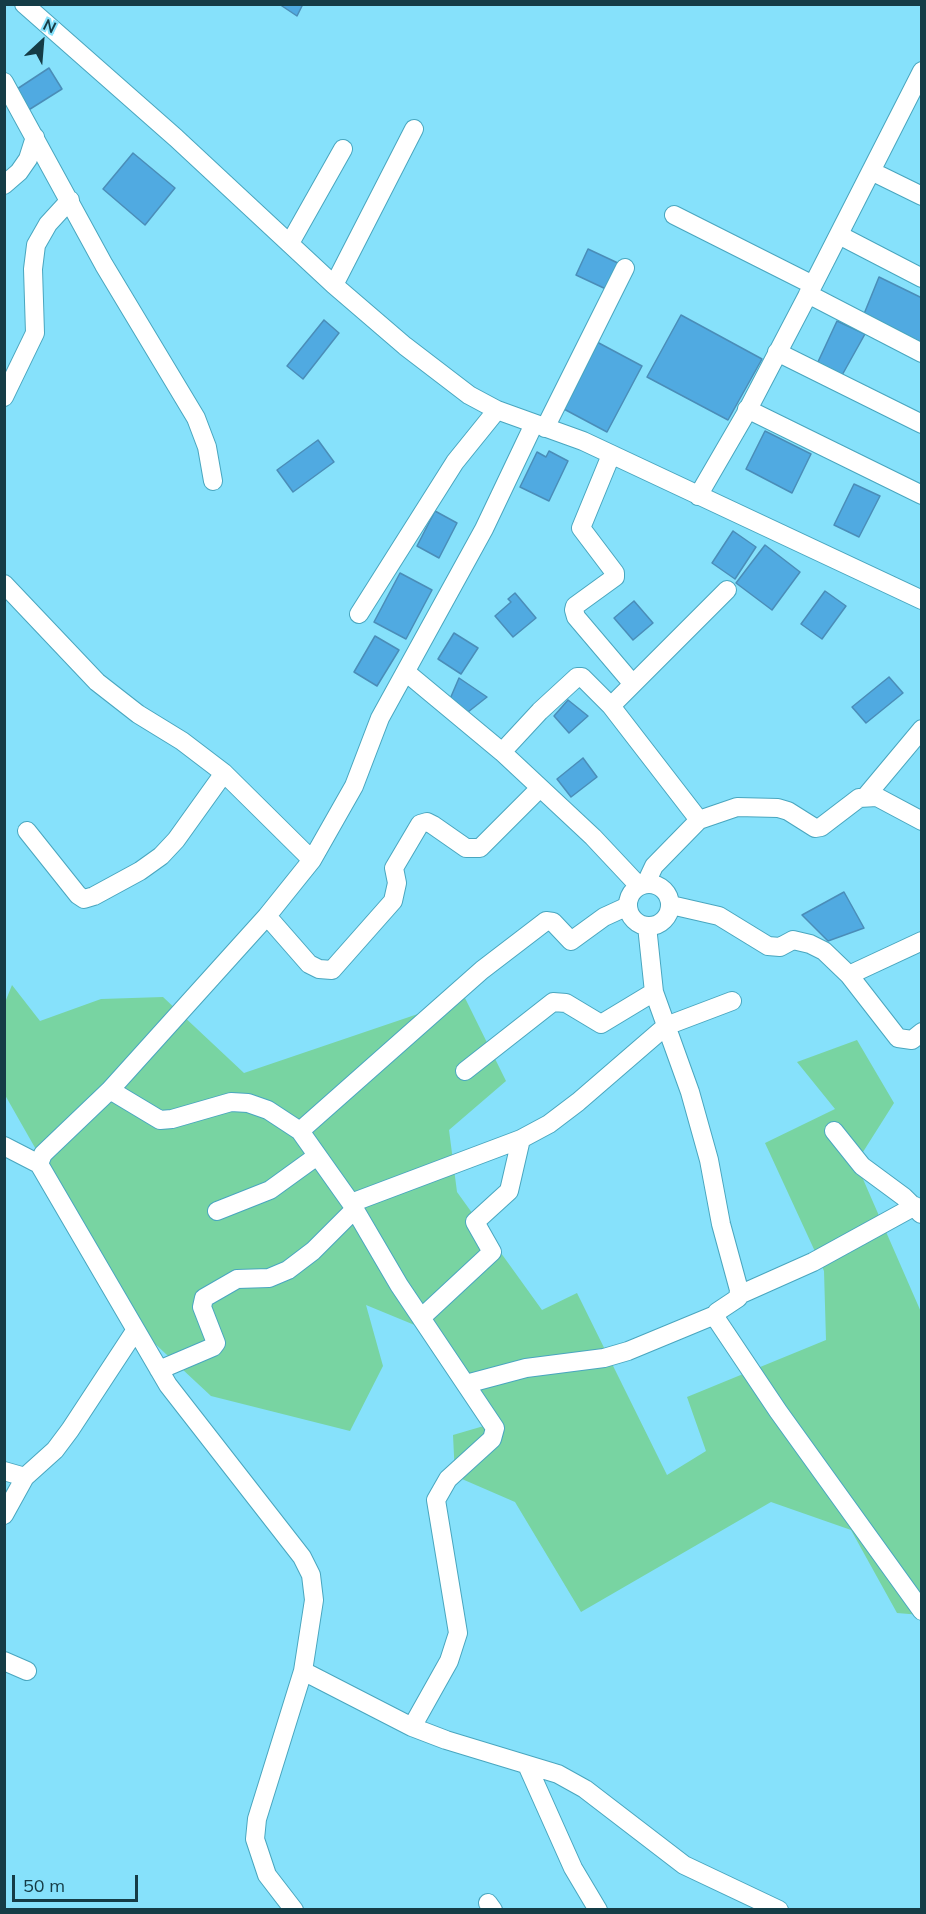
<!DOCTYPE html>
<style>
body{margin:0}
#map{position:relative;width:926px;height:1914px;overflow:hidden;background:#86e1fb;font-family:Mulish,sans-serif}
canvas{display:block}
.frame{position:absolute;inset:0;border:6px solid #153c46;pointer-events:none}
.north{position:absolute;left:12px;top:12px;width:60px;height:60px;-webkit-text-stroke:4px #86e1fb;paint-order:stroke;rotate:26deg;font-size:16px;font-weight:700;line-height:24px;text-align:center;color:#153c46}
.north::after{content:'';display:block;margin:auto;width:21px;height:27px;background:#153c46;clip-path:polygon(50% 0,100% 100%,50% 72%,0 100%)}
.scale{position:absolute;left:12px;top:1875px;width:126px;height:27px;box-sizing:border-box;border:3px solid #153c46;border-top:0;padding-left:8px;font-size:18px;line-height:21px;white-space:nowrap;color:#153c46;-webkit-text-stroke:4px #86e1fb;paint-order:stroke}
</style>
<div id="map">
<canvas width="926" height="1914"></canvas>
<div class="frame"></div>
<div class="north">N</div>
<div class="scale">50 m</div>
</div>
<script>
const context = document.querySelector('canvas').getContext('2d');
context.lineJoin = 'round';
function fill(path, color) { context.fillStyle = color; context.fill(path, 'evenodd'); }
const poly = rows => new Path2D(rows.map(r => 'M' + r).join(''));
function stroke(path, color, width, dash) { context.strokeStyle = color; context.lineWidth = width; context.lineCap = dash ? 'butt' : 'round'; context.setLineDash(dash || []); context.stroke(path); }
const green = poly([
 [12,985,40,1021,101,999,163,997,244,1073,465,998,506,1081,449,1130,457,1192,542,1310,577,1293,667,1475,706,1451,687,1397,826,1340,824,1271,765,1143,835,1109,797,1062,857,1040,894,1103,856,1163,921,1312,921,1615,897,1613,851,1530,771,1502,581,1612,515,1502,455,1476,453,1435,494,1423,417,1326,366,1305,383,1366,350,1431,211,1396,137,1327,5,1095,4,1005]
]);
const building = poly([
 [279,4,303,4,297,16,279,4],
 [49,68,62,89,27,111,14,91,49,68],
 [133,153,175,188,145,225,103,189,133,153],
 [588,249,620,264,608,290,576,275,588,249],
 [879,277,922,298,922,344,864,314,879,277],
 [681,315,762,359,728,420,647,377,681,315],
 [324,320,339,333,303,379,287,366,324,320],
 [837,321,865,334,841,377,817,364,837,321],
 [597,342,642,366,607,432,562,408,597,342],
 [765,431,811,454,792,493,746,469,765,431],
 [318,440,334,462,293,492,277,470,318,440],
 [549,451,568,461,549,501,520,487,537,452,546,457,549,451],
 [854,484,880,496,859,537,834,525,854,484],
 [435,511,457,523,439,558,417,546,435,511],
 [733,531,756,547,735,579,712,563,733,531],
 [765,545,800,572,772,610,736,583,765,545],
 [400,573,432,590,406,639,374,622,400,573],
 [825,591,846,606,822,639,801,624,825,591],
 [515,593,536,618,513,637,495,616,511,602,508,599,515,593],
 [634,601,653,623,633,640,614,618,634,601],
 [454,633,478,648,461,674,438,659,454,633],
 [375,636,399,650,377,686,354,672,375,636],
 [889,677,903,693,866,723,852,707,889,677],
 [459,678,487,697,468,712,450,699,459,678],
 [568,700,588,716,569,733,554,716,568,700],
 [583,758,597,777,571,797,557,779,583,758],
 [844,892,864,928,828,941,802,915,844,892]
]);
const minor = poly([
 [24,4,176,138,334,285,405,346,469,395,497,410,583,441,922,600],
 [4,82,104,265,196,418,207,447,213,481],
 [871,171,922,196],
 [4,185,19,172,28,159,35,137],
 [674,215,813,285],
 [839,235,922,278],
 [290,243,343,149],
 [334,285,414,129],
 [808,294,922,353],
 [777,352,922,424],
 [4,397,35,333,33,269,36,245,48,224,70,200],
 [747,409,922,495],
 [545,428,625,268],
 [611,455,581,528,615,573,615,577,575,606,574,610,576,617,632,683],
 [698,496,745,415,813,285,922,71],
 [4,584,97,682,138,714,182,741,224,773,312,860],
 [359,614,455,462,497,410],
 [407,673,502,752,593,837,639,886],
 [611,706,727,590],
 [502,752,540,711,577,677,582,677,611,706,699,820],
 [866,796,922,729],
 [27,831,78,895,84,899,94,896,140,871,161,856,176,840,224,773],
 [646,883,654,866,699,820,737,807,778,808,788,811,815,828,821,827,859,798,877,797,922,821],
 '628 905a21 21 0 1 1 42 0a21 21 0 1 1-42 0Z',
 [671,905,719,916,768,946,780,947,793,940,810,944,824,951,849,975,898,1038,912,1040,922,1032],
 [267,916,309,964,319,969,332,970,393,901,397,883,394,868,420,824,427,822,433,825,466,848,480,848,540,788],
 [647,926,654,992,690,1092,709,1160,721,1224,739,1290,738,1298,717,1312,717,1320,778,1411,922,1611],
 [849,975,922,941],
 [465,1071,553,1002,566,1003,601,1024,654,992],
 [110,1090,160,1120,172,1119,231,1102,248,1103,268,1110,300,1131,351,1203,399,1285,495,1428,492,1439,448,1479,436,1500,458,1633,449,1661,412,1727],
 [300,1131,482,970,546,921,553,922,571,941,604,917,628,906],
 [834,1131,862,1166,904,1197,921,1214],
 [4,1146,39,1164,168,1385,302,1557,311,1575,314,1600,303,1671,257,1819,255,1839,267,1875,294,1910],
 [39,1164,43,1154,110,1090,267,916,312,860,354,786,380,718,484,529,534,424],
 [351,1203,521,1139,549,1124,578,1102,666,1026,732,1001],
 [217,1211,270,1190,317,1156],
 [739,1295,813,1262,915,1206],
 [421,1318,492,1252,475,1222,509,1191,521,1139],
 [159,1370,213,1347,216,1343,202,1307,204,1298,237,1279,269,1278,288,1270,313,1251,354,1210],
 [466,1384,526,1368,604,1358,628,1351,715,1315],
 [4,1471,25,1477],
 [4,1515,25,1477,55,1450,70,1430,135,1331],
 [4,1661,27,1671],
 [303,1671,412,1727,446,1740,558,1774,585,1789,684,1865,779,1910],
 [527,1765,573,1868,598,1910],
 [488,1903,493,1910]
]);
fill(green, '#78d4a2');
fill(building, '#50aae1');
stroke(building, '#4a8db8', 1.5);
stroke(minor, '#49a6bf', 20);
stroke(minor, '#fff', 18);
</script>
